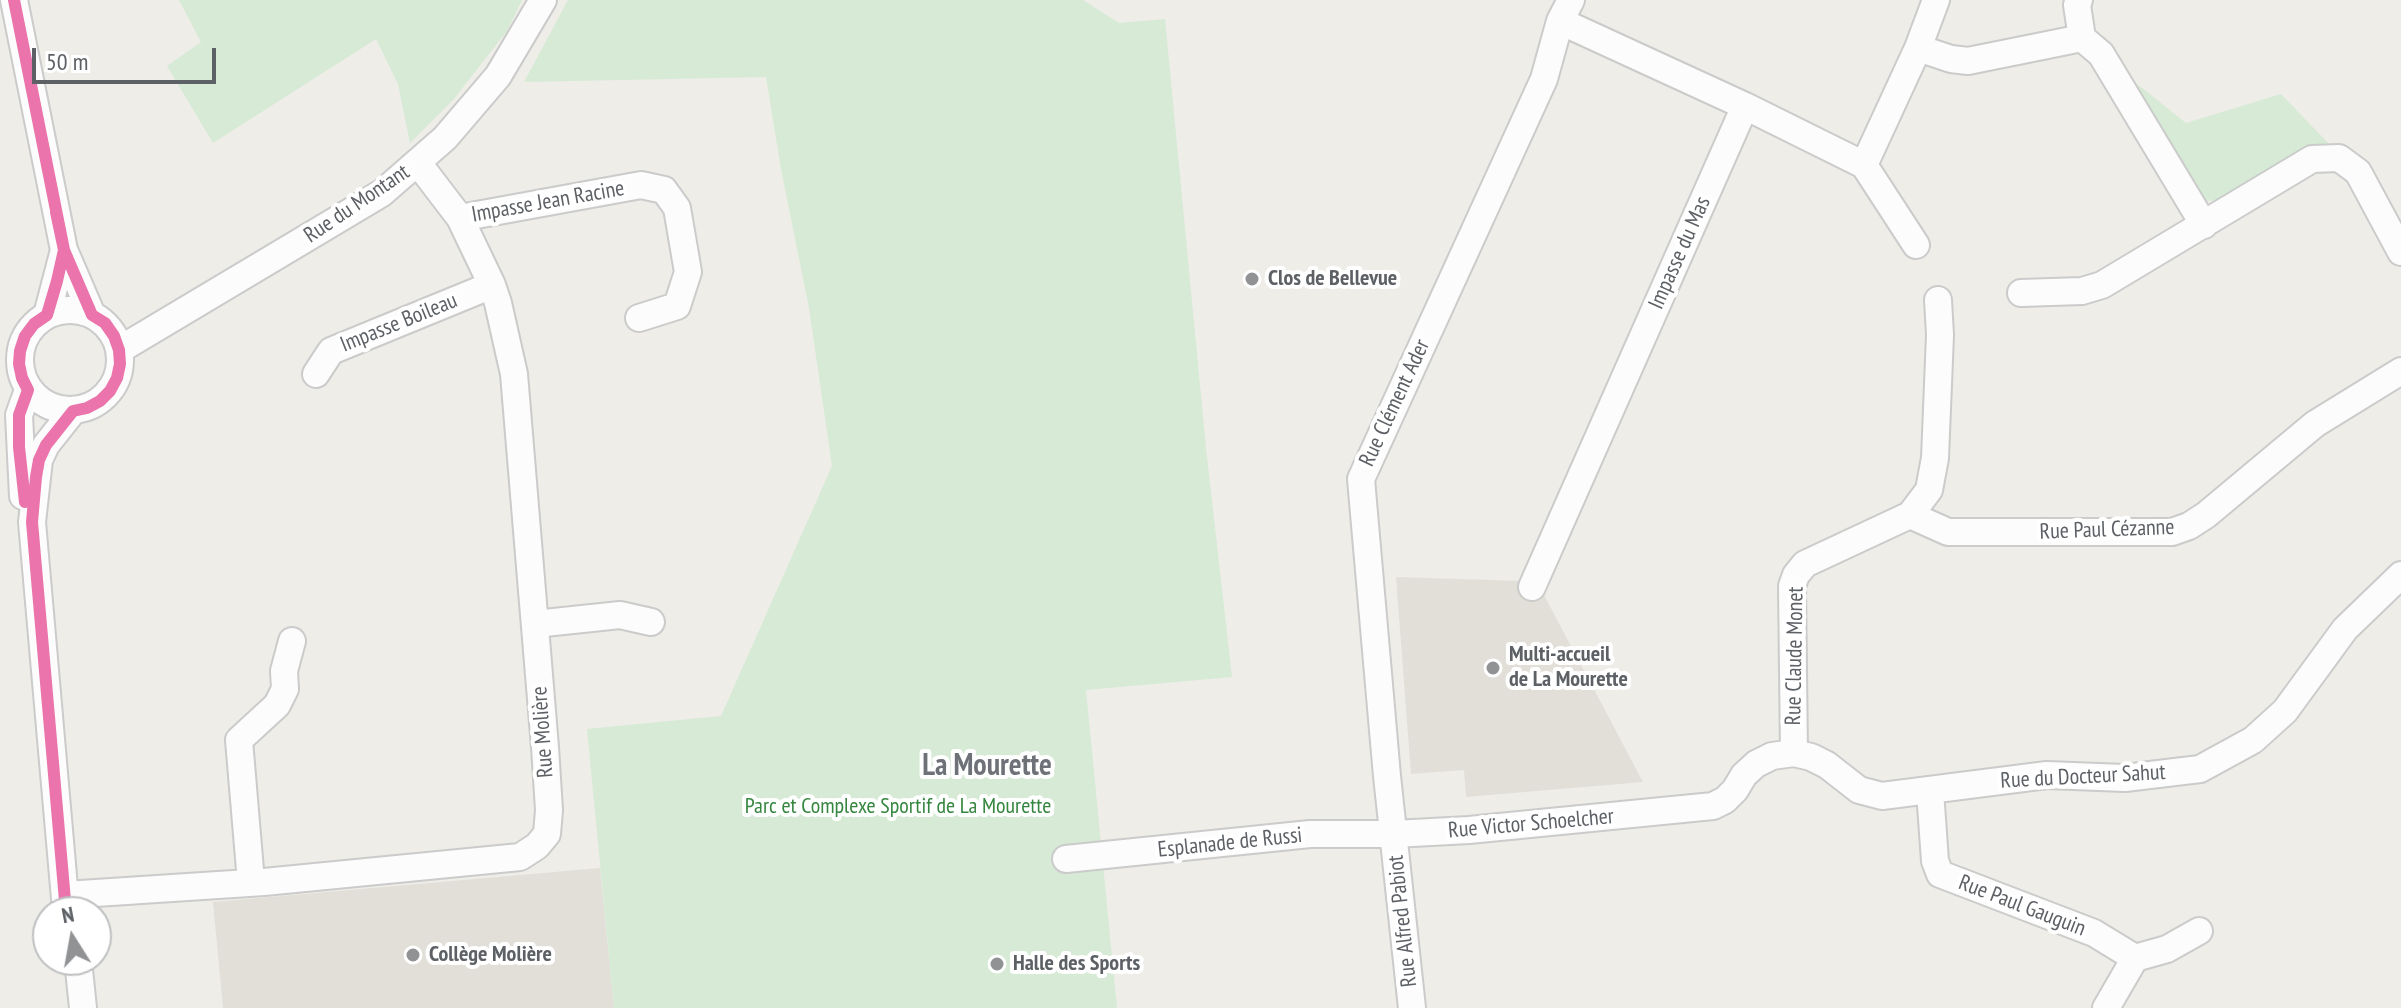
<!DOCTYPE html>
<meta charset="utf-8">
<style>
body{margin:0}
#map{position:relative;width:2401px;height:1008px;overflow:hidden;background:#eeede8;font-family:"PT Sans Narrow",sans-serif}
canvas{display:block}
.north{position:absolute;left:32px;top:896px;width:80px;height:80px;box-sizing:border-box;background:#fff;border:2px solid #bec0c2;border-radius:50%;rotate:349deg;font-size:22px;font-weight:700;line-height:32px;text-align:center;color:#5d6166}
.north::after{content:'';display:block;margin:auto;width:28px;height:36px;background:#909294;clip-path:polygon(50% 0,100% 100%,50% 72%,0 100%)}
.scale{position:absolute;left:32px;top:48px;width:184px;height:36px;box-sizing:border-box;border:4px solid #5d6166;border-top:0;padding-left:10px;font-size:24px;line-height:28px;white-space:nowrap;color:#5d6166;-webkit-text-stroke:6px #fff;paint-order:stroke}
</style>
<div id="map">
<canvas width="2401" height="1008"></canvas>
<div class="north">N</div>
<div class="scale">50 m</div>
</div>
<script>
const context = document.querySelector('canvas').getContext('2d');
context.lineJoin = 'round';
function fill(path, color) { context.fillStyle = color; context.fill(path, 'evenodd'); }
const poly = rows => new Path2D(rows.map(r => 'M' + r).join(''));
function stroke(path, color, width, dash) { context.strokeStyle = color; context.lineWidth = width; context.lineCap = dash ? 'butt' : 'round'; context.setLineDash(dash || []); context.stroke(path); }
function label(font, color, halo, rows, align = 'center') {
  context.font = font + ' "PT Sans Narrow",sans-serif'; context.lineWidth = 8; context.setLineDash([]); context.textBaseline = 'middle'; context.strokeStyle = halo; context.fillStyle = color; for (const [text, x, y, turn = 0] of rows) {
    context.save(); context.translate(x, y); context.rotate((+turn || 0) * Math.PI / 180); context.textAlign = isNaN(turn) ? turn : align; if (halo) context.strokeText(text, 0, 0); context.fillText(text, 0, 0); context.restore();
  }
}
const education = poly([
 [1396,577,1523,581,1544,595,1643,782,1466,797,1464,770,1411,774],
 [600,868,614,1008,223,1008,213,902]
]);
const green = poly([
 [179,0,522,0,507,31,453,100,410,143,398,84,376,39,213,143,167,66,201,42],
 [568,0,1083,0,1119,23,1165,19,1206,448,1232,677,1086,690,1117,1008,614,1008,587,729,721,716,832,466,809,308,781,169,766,77,524,82],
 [2132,80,2186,123,2281,94,2330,145,2312,147,2219,200,2207,201,2199,192]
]);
const minor = poly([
 [14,0,64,250,92,315],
 [2079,0,2077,5,2082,38],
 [1560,21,1745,106,1864,165,1916,245],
 [1918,48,1951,59,1968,61,2082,38,2101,54,2204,225],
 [1864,165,1918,48,1936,0],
 [460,218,641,185,664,190,677,208,688,272,677,306,639,318],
 [2021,293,2082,291,2102,285,2312,159,2339,158,2358,172,2401,252],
 '20 360a50 50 0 1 1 100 0a50 50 0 1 1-100 0Z',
 [47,315,64,250],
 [119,350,382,193,445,138,498,76,543,0],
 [316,374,331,351,492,285],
 [23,496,19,415,28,390],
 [1910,515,1948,532,2172,532,2189,526,2206,515,2315,424,2401,371],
 [1532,587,1745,106],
 [535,624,620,615,651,622],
 [1794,753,1792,586,1796,575,1805,564,1910,515,1929,490,1935,458,1940,335,1938,300],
 [1930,791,1935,861,1940,874,2094,933,2135,958],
 [1066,859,1310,834,1394,834,1469,830,1713,806,1725,800,1735,790,1744,775,1756,764,1772,756,1794,753,1811,757,1827,765,1859,790,1882,796,2047,775,2125,778,2200,769,2253,740,2285,711,2345,629,2401,575],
 [251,882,239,740,277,705,285,689,284,671,292,641],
 [65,895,264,882,520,857,537,846,547,834,549,810,545,747,514,374,498,303,492,285,460,218,418,163],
 [66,910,32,522,39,460,46,445,73,411],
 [78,960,83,1008],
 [1412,1008,1387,776,1361,479,1544,79,1560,21,1571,0],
 [2106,1008,2135,958,2167,949,2199,931]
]);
const bus1 = poly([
 [14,0,64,250,92,315,105,323,114,336,119,350,120,364,117,378,110,391,100,401,87,408,73,411,46,445,39,460,36,477,32,522,66,912],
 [25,502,19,447,19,415,28,390,22,378,19,364,20,351,25,336,34,324,47,315,57,281,64,250,56,212]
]);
const markers = [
 [1252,279,8,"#909294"],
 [1493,668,8,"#909294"],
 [413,955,8,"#909294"],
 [997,964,8,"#909294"]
];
const streetNames = [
 ["Impasse Jean Racine",548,202,-10],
 ["Rue du Montant",357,204,-34],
 ["Impasse du Mas",1680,253,-66],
 ["Impasse Boileau",399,323,-22],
 ["Rue Clément Ader",1395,403,-65],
 ["Rue Paul Cézanne",2107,530,-2],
 ["Rue Claude Monet",1795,656,-89],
 ["Rue Molière",543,732,-94],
 ["Rue du Docteur Sahut",2083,777,-3],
 ["Rue Victor Schoelcher",1531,824,-5],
 ["Esplanade de Russi",1230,843,-6],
 ["Rue Paul Gauguin",2022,906,21],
 ["Rue Alfred Pabiot",1403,921,-96]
];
const poiNames = [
 ["Clos de Bellevue",1268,279],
 ["Multi-accueil",1509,655],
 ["de La Mourette",1509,680],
 ["Collège Molière",429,955],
 ["Halle des Sports",1013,964]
];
const parkNames = [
 ["Parc et Complexe Sportif de La Mourette",898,807]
];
const districtNames = [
 ["La Mourette",987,766]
];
fill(education, '#e1dfd8');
fill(green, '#d6ead5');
stroke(minor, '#cacbca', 30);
stroke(minor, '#fcfcfc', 26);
stroke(bus1, '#ea74ab', 12);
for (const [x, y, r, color] of markers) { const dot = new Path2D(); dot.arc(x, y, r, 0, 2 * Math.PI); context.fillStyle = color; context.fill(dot); stroke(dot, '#fff', 3); }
label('22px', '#5d6166', '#fff', streetNames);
label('bold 22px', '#5d6166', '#fff', poiNames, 'left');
label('22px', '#35863f', '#fff', parkNames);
label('bold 30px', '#6e7278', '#fff', districtNames);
</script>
